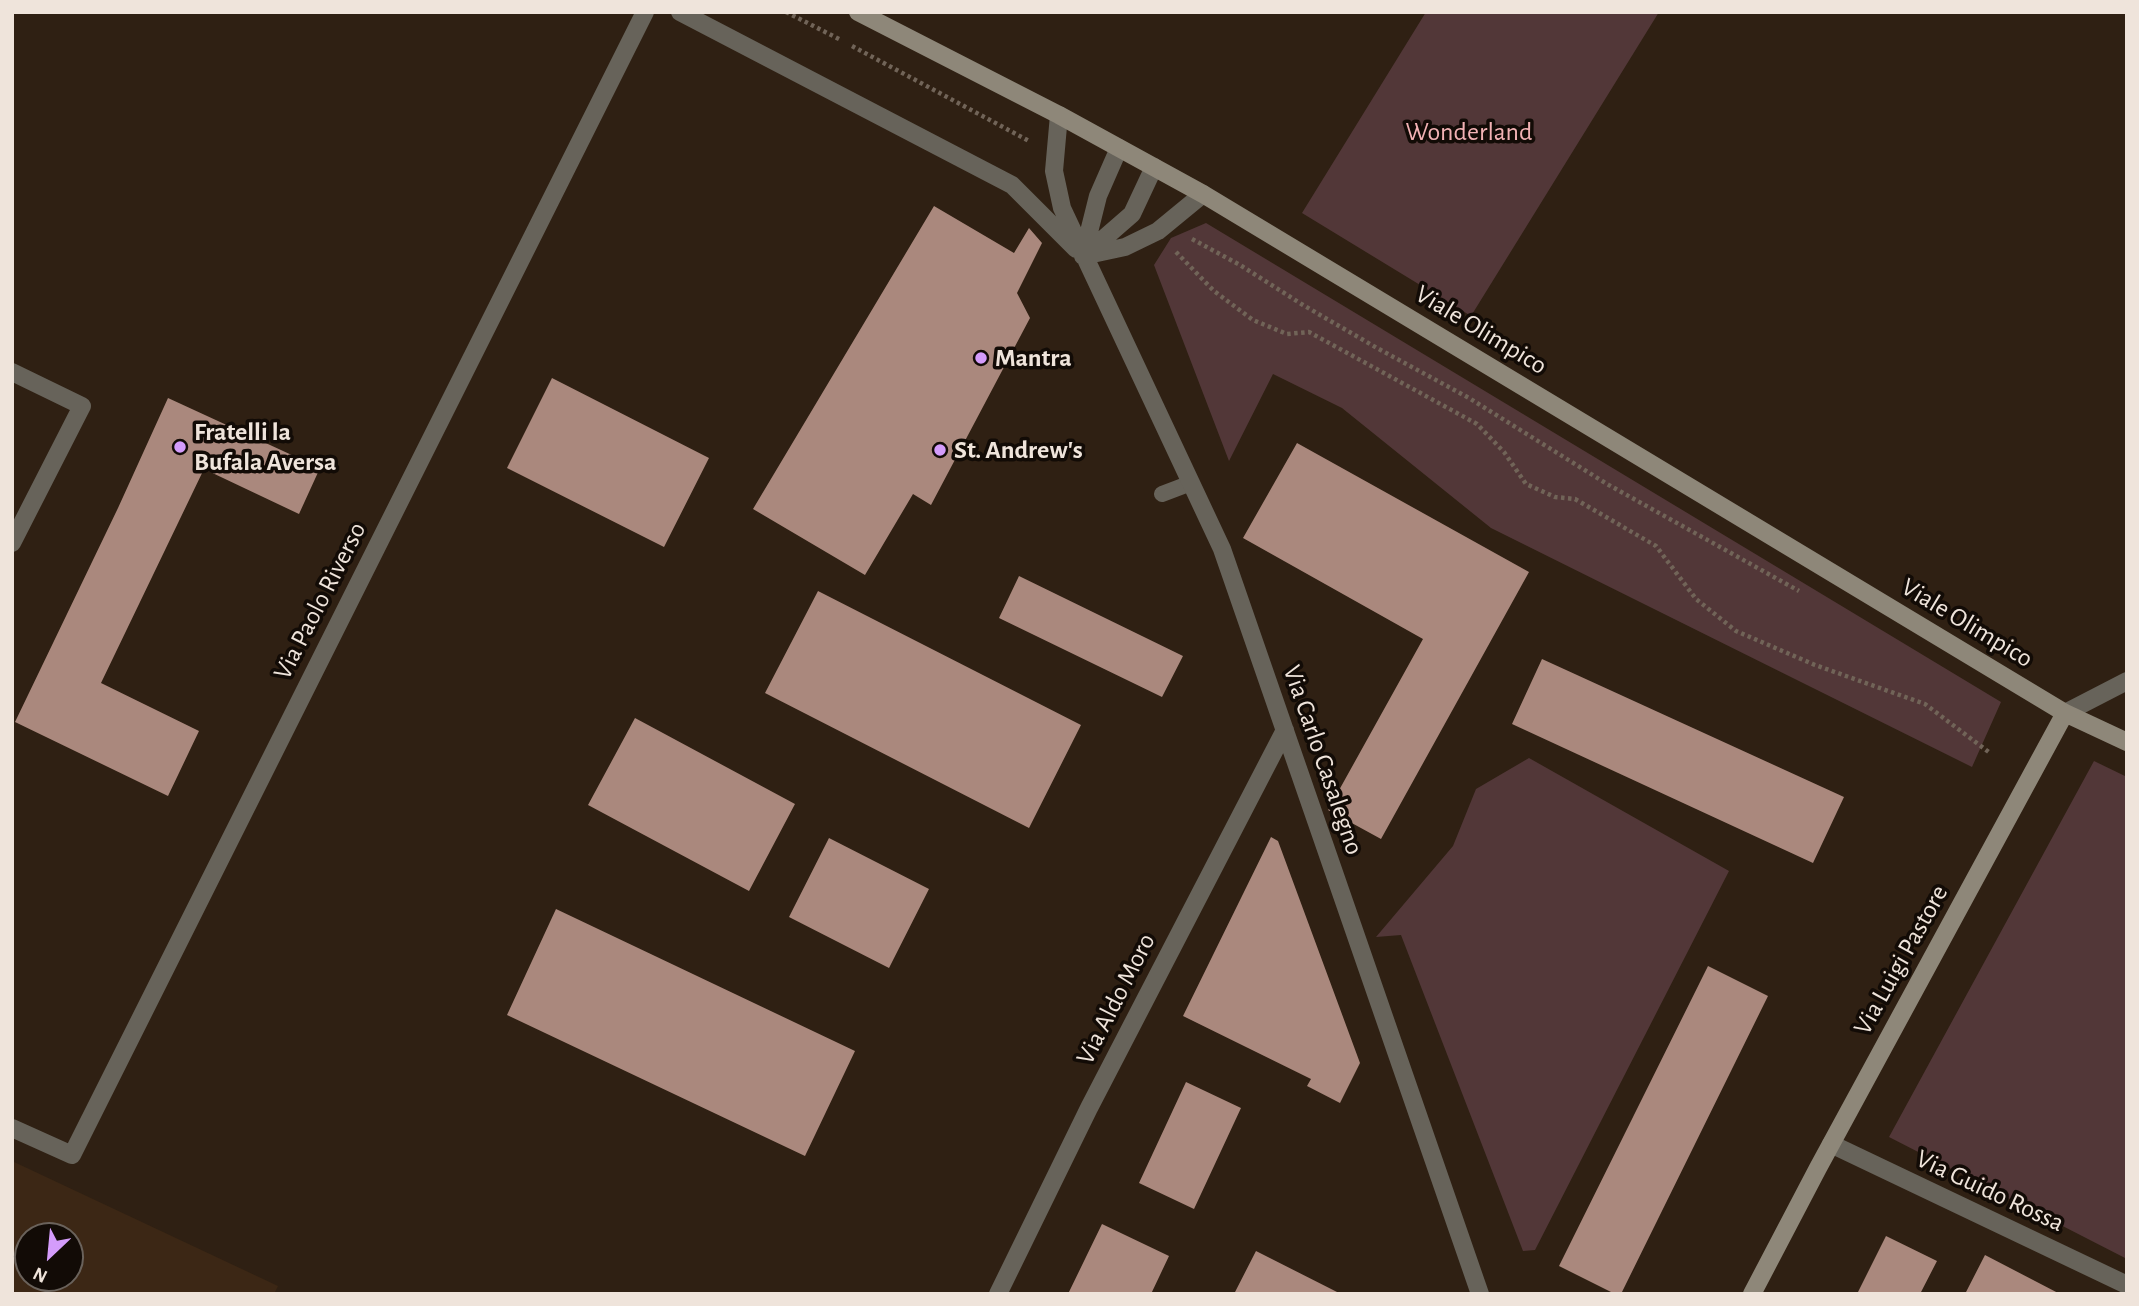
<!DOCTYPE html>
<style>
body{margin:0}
#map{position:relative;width:2139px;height:1306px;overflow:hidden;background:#2f2013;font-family:"Alegreya Sans",sans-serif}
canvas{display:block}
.frame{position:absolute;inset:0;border:14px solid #efe4db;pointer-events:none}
.north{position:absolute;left:14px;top:1222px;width:70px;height:70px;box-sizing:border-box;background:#120b06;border:2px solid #6a625b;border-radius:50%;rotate:206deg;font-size:19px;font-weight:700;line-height:28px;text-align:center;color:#efe4db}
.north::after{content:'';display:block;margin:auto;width:24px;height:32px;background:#d49cfb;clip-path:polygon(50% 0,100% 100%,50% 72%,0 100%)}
</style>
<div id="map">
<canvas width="2139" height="1306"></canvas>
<div class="frame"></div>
<div class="north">N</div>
</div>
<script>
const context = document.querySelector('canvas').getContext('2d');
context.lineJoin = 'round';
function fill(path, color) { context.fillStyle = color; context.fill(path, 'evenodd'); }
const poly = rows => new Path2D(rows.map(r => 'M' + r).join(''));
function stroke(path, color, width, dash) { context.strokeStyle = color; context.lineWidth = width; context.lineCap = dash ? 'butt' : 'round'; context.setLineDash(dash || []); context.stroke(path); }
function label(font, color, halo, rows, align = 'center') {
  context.font = font + ' "Alegreya Sans",sans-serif'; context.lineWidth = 7; context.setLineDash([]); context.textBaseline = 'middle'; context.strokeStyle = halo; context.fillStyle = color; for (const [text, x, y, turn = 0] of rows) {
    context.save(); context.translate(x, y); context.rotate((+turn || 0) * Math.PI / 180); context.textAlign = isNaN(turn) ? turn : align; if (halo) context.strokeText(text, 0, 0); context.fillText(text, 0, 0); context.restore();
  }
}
const built = poly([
 [12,1161,278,1286,274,1294,12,1294],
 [28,1236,70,1236,70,1278,28,1278]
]);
const green = poly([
 [1426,12,1659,12,1471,316,1302,213],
 [1206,223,2001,702,1972,767,1491,528,1342,408,1273,374,1229,461,1154,265,1171,238],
 [1529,758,1729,871,1535,1250,1523,1251,1401,935,1376,937,1453,846,1476,789],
 [2094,761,2127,777,2127,1259,1889,1137]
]);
const building = poly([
 [934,206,1014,253,1029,228,1042,243,1017,293,1030,318,931,505,913,494,865,575,753,509],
 [552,378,709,458,664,547,507,468],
 [168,398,320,468,299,514,204,469,101,683,199,731,168,796,15,722,118,508],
 [1297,443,1529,572,1381,839,1328,810,1423,639,1243,538],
 [1019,576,1183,656,1162,697,999,618],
 [818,591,1081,725,1029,828,765,693],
 [1542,659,1844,797,1813,863,1512,724],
 [635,718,795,804,749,891,588,805],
 [1271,837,1278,841,1360,1063,1340,1103,1307,1086,1311,1079,1183,1016],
 [829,838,929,889,889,968,789,917],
 [556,909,855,1051,805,1156,507,1015],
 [1708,966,1768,996,1621,1294,1615,1294,1559,1266],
 [1186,1082,1241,1108,1194,1209,1139,1183],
 [1102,1224,1169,1256,1151,1294,1068,1294],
 [1886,1236,1937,1261,1920,1294,1857,1294],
 [1256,1251,1341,1294,1234,1294],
 [1985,1255,2060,1294,1965,1294]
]);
const path = poly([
 [786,12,841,40],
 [852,46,1029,141],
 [1192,239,1240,265,1303,305,1377,348,1469,398,1607,484,1799,591],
 [1176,252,1214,291,1253,320,1287,334,1309,332,1477,424,1504,452,1526,484,1555,497,1575,499,1656,546,1696,599,1736,631,1815,665,1925,704,1990,753]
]);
const lane = poly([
 [1162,494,1191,483]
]);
const street = poly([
 [680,12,1012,185,1076,249],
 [1059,115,1054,171,1062,208,1222,549,1480,1294],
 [1086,254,1132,214,1154,167],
 [1083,256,1125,247,1158,231,1203,194],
 [1083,256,1098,196,1119,148],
 [12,372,82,406,12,543],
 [2065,713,2127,681],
 [12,1128,72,1155,645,12],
 [1831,1144,2127,1285],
 [998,1294,1089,1108,1285,730]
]);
const secondary = poly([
 [858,12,1059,115,1203,194,2065,713,2127,742],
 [1752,1294,1818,1168,2065,713]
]);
const markers = [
 [981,358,7,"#d49cfb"],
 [180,447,7,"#d49cfb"],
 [940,450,7,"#d49cfb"]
];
const parkNames = [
 ["Wonderland",1469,132]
];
const streetNames = [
 ["Viale Olimpico",1481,330,31],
 ["Via Paolo Riverso",320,601,-63],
 ["Viale Olimpico",1967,623,31],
 ["Via Carlo Casalegno",1323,760,71],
 ["Via Luigi Pastore",1901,960,-61],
 ["Via Aldo Moro",1116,999,-63],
 ["Via Guido Rossa",1990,1191,25]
];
const poiNames = [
 ["Mantra",995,358],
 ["Fratelli la",194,432],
 ["Bufala Aversa",194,462],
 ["St. Andrew's",954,450]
];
fill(built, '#3c2715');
fill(green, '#523738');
fill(building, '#aa887d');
stroke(path, '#716458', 4.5, [3.5, 3.5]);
stroke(lane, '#67635a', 16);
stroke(street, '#67635a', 18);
stroke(secondary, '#8e8779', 18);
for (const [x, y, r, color] of markers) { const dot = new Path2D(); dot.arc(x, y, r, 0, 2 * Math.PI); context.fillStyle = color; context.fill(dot); stroke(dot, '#120b06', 2.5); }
label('26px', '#f2b2b4', '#120b06', parkNames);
label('26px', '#efe4db', '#120b06', streetNames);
label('bold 26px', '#efe4db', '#120b06', poiNames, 'left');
</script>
